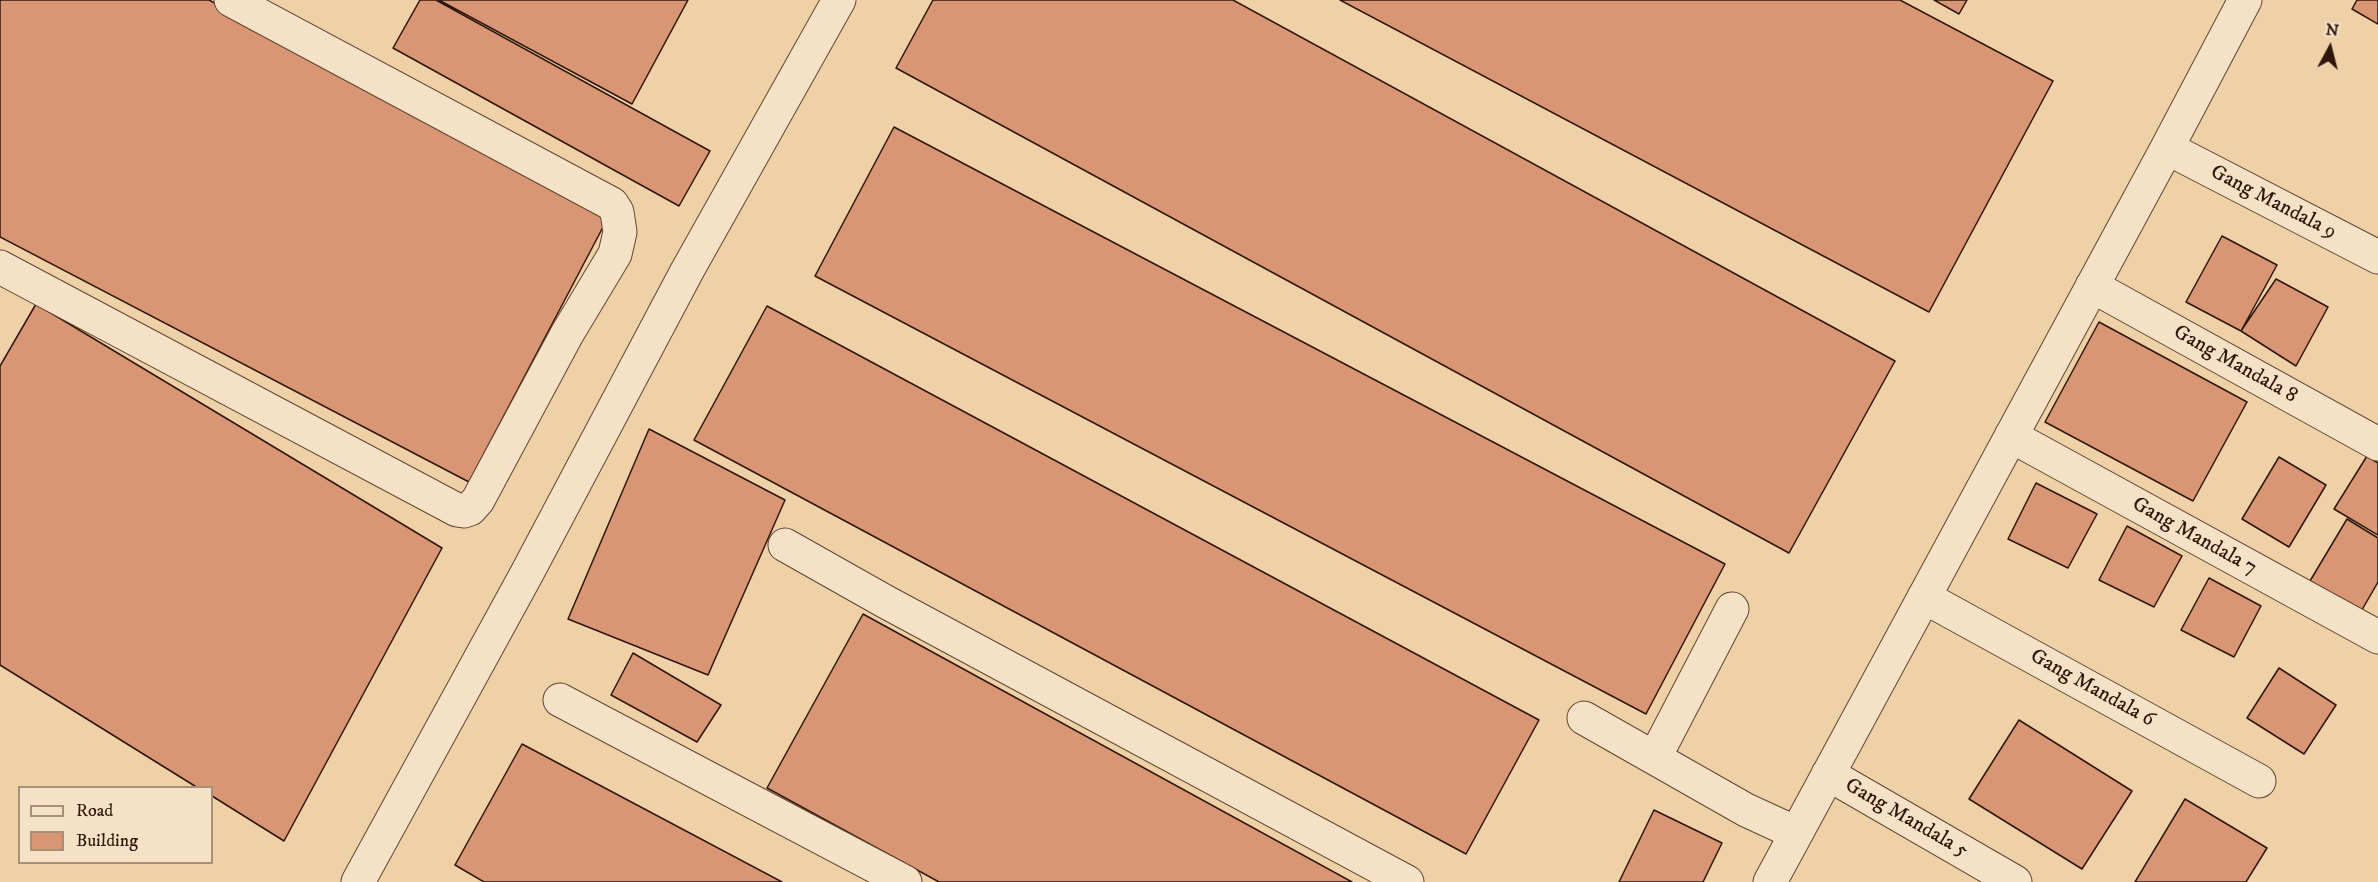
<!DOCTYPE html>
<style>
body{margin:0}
#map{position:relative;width:2378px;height:882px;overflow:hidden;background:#efd1a8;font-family:"IM FELL DW Pica",serif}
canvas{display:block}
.legend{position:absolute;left:18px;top:786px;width:195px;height:78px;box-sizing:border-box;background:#f5e1c6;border:2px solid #a6907a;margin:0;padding:8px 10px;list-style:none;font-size:18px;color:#301609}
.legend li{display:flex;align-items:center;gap:12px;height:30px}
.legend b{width:30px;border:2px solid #a6907a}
.north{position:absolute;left:2300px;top:18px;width:60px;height:60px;-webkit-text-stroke:4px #f5e1c6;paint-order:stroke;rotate:7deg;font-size:16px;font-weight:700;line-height:24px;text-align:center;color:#301609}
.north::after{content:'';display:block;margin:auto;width:21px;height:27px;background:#301609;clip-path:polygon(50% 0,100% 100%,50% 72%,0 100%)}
</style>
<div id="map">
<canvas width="2378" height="882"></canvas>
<ul class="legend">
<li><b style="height:8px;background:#f5e1c6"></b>Road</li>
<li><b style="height:16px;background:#d89675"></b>Building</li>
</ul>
<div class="north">N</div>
</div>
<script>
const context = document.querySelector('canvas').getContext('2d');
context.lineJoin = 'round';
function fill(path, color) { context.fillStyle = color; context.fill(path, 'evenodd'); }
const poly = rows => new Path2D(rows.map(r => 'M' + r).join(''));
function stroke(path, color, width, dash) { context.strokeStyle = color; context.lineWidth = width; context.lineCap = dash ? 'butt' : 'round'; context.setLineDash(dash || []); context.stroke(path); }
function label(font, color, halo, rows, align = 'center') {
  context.font = font + ' "IM FELL DW Pica",serif'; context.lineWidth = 6; context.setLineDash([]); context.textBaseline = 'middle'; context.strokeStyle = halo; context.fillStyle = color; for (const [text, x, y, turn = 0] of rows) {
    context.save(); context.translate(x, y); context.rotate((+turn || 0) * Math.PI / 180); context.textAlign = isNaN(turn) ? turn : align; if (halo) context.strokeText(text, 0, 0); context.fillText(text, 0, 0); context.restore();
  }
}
const building = poly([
 [0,0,209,0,612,210,469,482,0,237,0,0],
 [420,0,436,0,710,151,679,206,393,48,420,0],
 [439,0,688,0,632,104,439,0],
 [933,0,1233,0,1895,361,1789,553,896,68,933,0],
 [1340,0,1900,0,2053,81,1929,312,1340,0],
 [1934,0,1967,0,1959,14,1934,0],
 [2357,0,2378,0,2378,24,2352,9,2357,0],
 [894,127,1725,564,1646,714,815,276,894,127],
 [2222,236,2277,265,2241,331,2186,302,2222,236],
 [2276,279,2328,307,2296,366,2241,331,2276,279],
 [36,304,442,548,284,841,212,796,212,788,198,788,0,665,0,366,36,304],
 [767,306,1539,720,1466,854,694,440,767,306],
 [2099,322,2247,402,2193,501,2045,422,2099,322],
 [649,429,785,500,708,675,568,619,649,429],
 [2367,456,2378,463,2378,535,2334,509,2367,456],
 [2279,457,2326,485,2289,547,2242,519,2279,457],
 [2036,483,2097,514,2068,568,2008,539,2036,483],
 [2347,519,2378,538,2378,582,2359,615,2307,586,2347,519],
 [2127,526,2182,556,2154,607,2099,580,2127,526],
 [2209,578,2261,606,2234,657,2181,630,2209,578],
 [863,614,1352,882,939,882,767,788,863,614],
 [633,653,721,705,697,742,611,695,633,653],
 [2279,668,2336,705,2304,754,2247,718,2279,668],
 [2019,720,2132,791,2082,869,1969,799,2019,720],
 [522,744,782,882,484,882,455,865,522,744],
 [2185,799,2267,848,2246,882,2135,882,2185,799],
 [1654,810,1722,843,1703,882,1619,882,1654,810]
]);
const minor = poly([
 [2167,148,2378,257],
 [0,267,457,510,464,511,470,509,478,500,567,334,615,254,620,232,617,212,612,204,231,0],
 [2092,286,2378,444],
 [2011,436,2378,637],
 [785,545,886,602,1407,882],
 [1924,597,2259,781],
 [560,700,905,882],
 [1584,718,1746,810,1796,833],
 [1655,757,1732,609],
 [1828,774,2015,882],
 [358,882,526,575,687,271,839,0],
 [1770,882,2167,148,2245,0]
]);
const streetNames = [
 ["Gang Mandala 9",2273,203,27],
 ["Gang Mandala 8",2235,365,29],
 ["Gang Mandala 7",2194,537,29],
 ["Gang Mandala 6",2092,689,29],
 ["Gang Mandala 5",1906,819,30]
];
fill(building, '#d89675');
stroke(building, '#301609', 1.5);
stroke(minor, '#604531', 35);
stroke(minor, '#f5e1c6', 33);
label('21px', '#301609', '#f5e1c6', streetNames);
</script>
